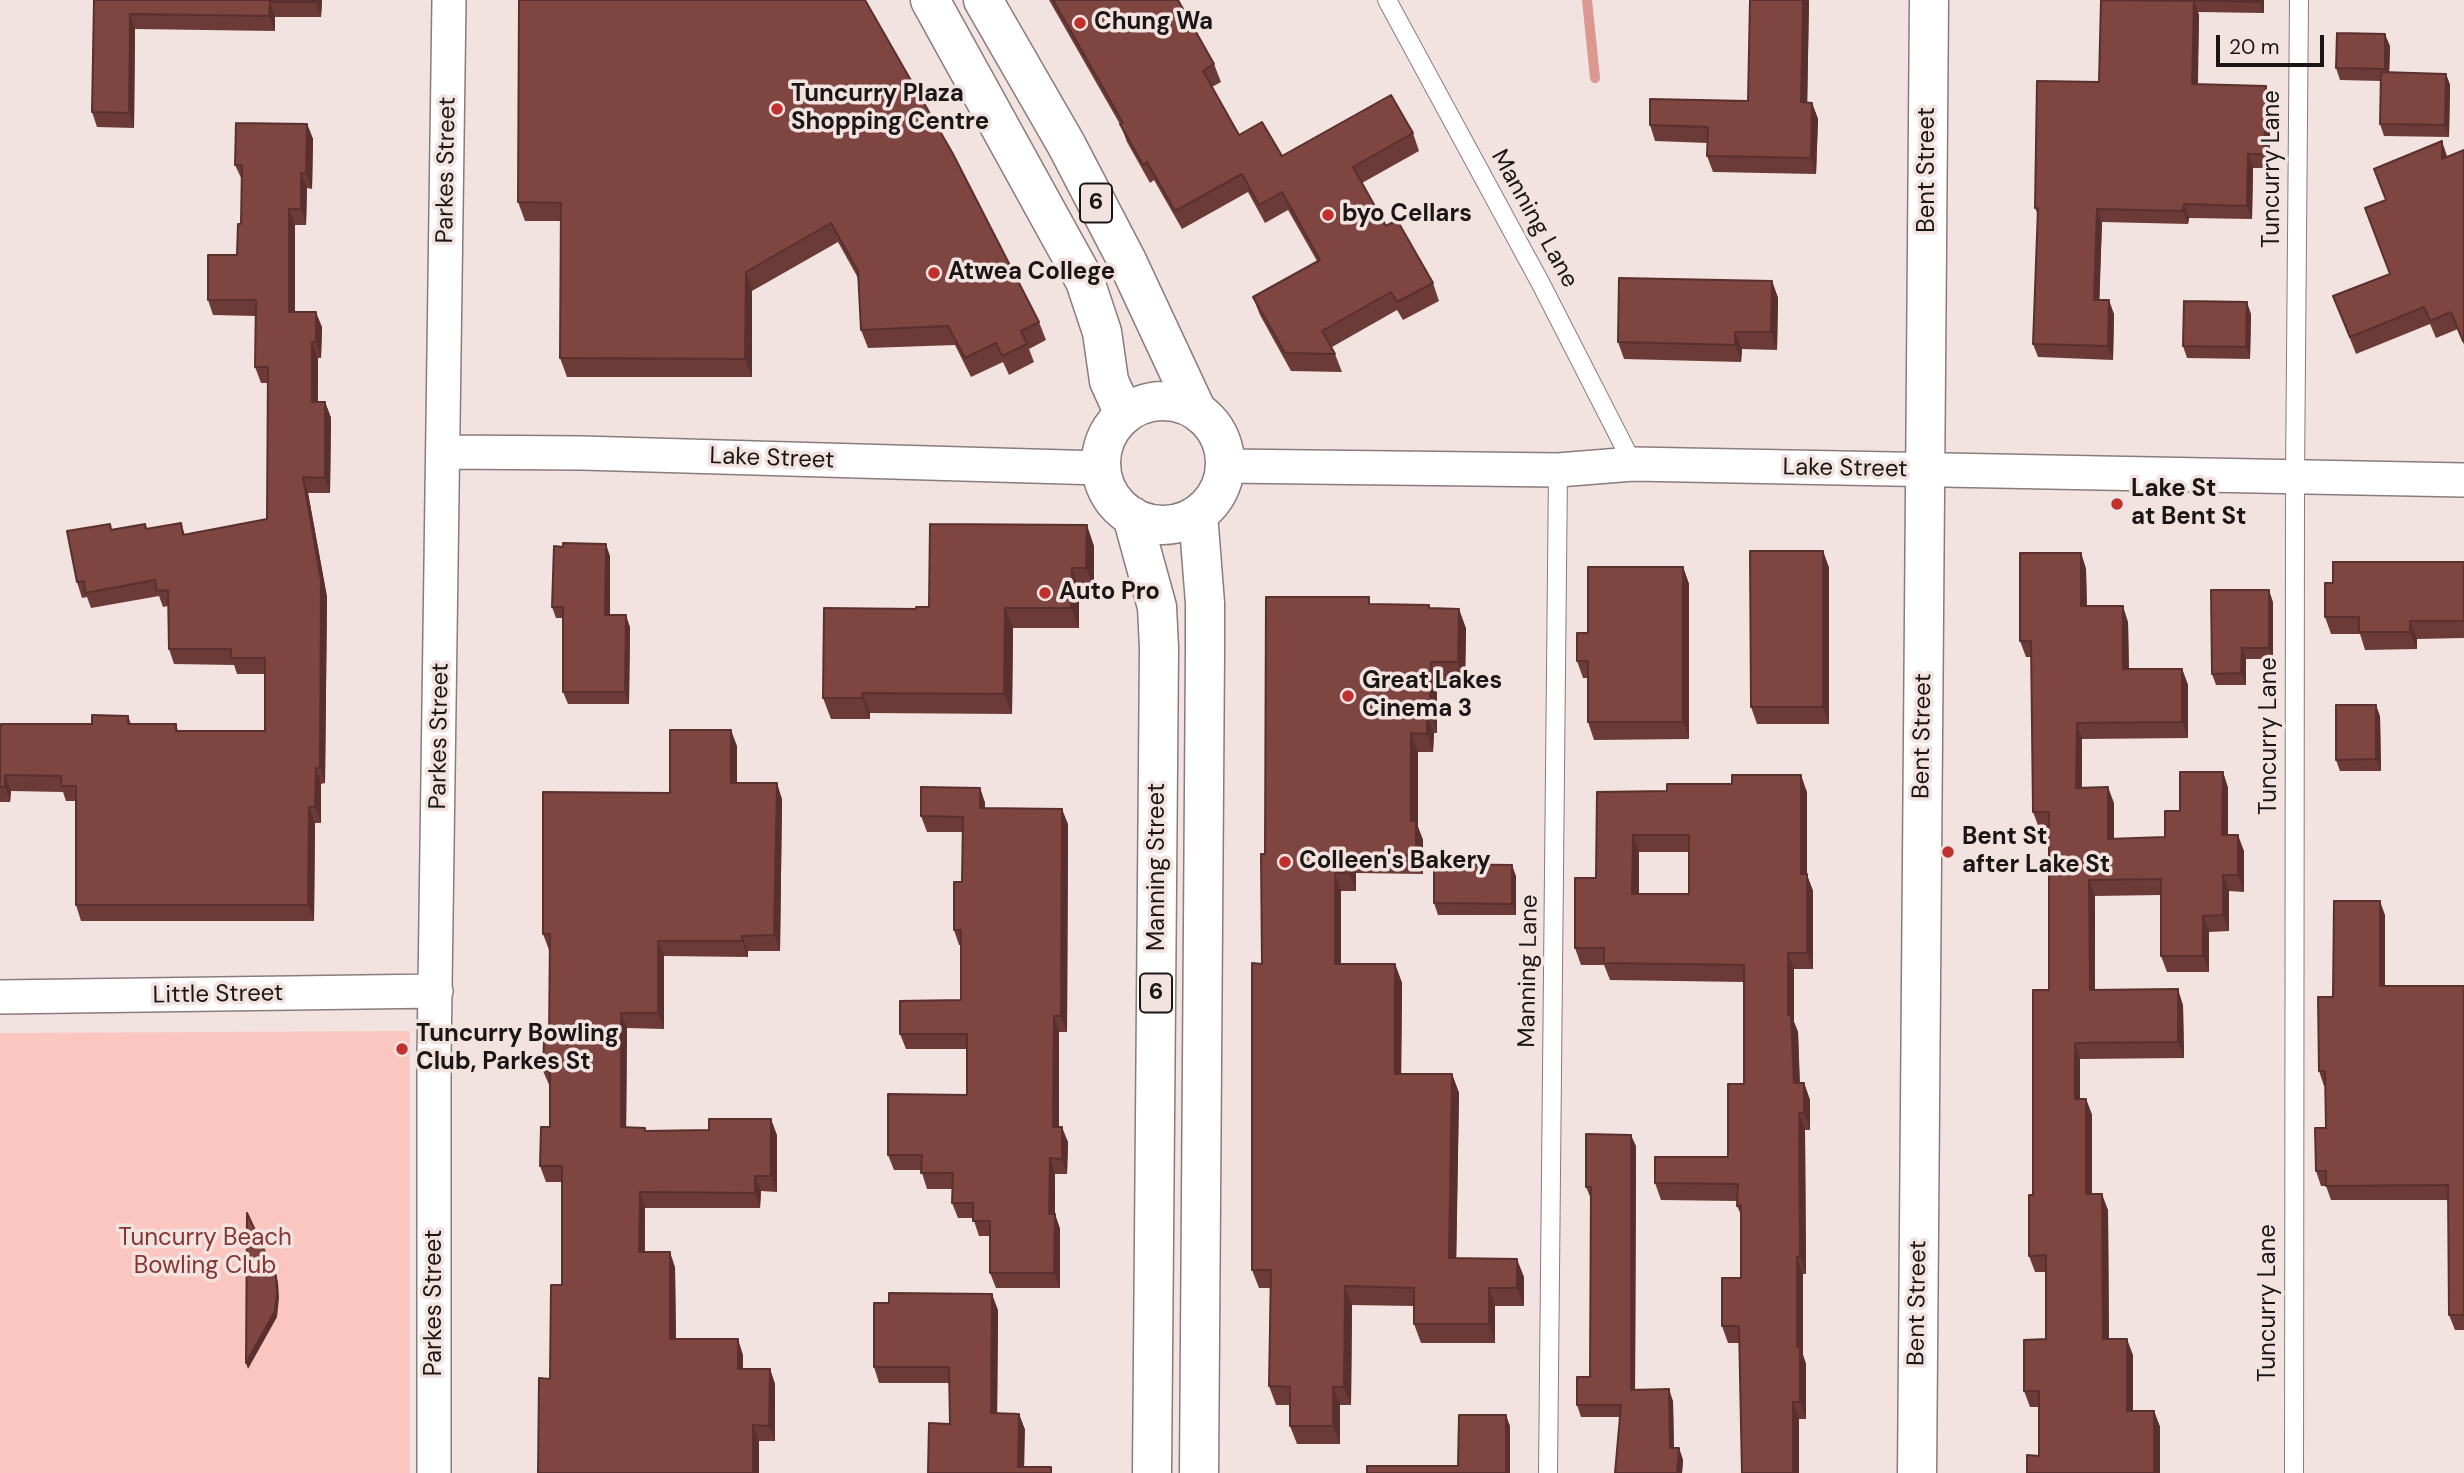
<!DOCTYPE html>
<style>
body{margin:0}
#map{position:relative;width:2464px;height:1473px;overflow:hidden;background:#f2e3e1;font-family:"DM Sans",sans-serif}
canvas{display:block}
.scale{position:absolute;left:2216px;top:35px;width:108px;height:32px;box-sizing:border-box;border:4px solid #1b1615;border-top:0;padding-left:9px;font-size:21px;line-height:24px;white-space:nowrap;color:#1b1615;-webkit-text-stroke:5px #f2e3e1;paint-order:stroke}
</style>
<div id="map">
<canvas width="2464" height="1473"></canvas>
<div class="scale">20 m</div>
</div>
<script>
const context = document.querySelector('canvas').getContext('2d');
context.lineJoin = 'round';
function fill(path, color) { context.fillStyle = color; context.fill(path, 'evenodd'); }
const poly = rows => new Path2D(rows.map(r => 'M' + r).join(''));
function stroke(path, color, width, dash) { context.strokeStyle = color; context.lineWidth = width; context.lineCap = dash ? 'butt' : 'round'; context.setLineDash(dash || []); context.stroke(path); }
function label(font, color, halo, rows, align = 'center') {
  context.font = font + ' "DM Sans",sans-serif'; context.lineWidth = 7; context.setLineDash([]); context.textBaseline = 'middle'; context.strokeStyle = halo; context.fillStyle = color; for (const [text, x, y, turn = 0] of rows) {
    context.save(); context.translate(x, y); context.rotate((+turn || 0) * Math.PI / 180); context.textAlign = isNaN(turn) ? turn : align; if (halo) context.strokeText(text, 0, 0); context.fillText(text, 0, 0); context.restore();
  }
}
const green = poly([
 [410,1031,410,1473,0,1473,0,1033]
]);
const stream = poly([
 [1587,0,1595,78]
]);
const service = poly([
 [1387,0,1541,284,1633,464],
 [1548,1473,1558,470],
 [2294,1473,2295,478,2299,0]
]);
const minor = poly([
 [444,452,582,453,1101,468],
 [1226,466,1558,470,1633,464,2464,480],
 [0,997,436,991],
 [434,1473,434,1058,449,0]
]);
const tertiary = poly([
 [1917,1473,1929,0]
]);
const primary = poly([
 [930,0,1085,281,1102,332,1109,381,1124,414],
 [983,0,1066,144,1127,261,1197,411],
 '1101 463a62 62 0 1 1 124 0a62 62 0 1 1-124 0Z',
 [1198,514,1205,603,1205,651,1199,1473],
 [1132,516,1157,607,1159,648,1152,1473]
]);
const wall = poly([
 [94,0,322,0,321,17,275,17,275,31,135,29,134,128,97,127,92,112],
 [519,0,1039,322,1046,340,1029,349,1034,362,1009,375,1003,362,971,377,955,345,868,348,861,330,858,278,838,242,752,291,752,377,567,377,560,358,561,221,525,221,518,202],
 [1049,0,1178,0,1214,64,1221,82,1212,87,1239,135,1282,156,1413,133,1419,151,1362,183,1386,226,1433,283,1439,301,1403,320,1397,310,1332,347,1335,354,1342,372,1291,371,1260,315,1253,297,1317,261,1288,210,1265,223,1248,192,1182,229,1154,180,1150,183,1127,142,1121,126],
 [1809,0,1807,103,1812,103,1818,119,1816,174,1713,172,1707,156,1708,143,1655,141,1650,125,1748,101],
 [2182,0,2264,0,2264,13,2198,12,2199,15,2198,85,2266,86,2271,100,2269,168,2253,168,2252,219,2189,218,2188,224,2102,222,2099,300,2114,314,2113,360,2038,357,2033,344,2038,215,2035,208,2099,82],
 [2390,46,2389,72,2446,74,2450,85,2449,137,2384,136,2380,124,2381,81,2340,80,2336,68],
 [307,124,313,139,312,189,307,188,306,225,295,225,295,312,322,327,321,358,318,358,318,402,325,402,331,418,330,493,308,493,327,597,325,783,321,784,321,823,315,823,314,921,81,921,76,905,76,801,66,801,63,792,11,791,10,802,0,802,0,726,92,724,128,716,131,724,176,724,178,731,265,731,265,674,237,674,234,665,174,664,169,649,168,606,163,607,159,596,91,608,87,597,82,598,77,582,112,529,145,524,147,529,181,523,185,535,267,519,268,383,261,383,255,367,256,316,213,315,208,300,237,255,241,224,242,180,235,165],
 [2464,150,2464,345,2458,329,2436,338,2430,324,2356,354,2333,296,2390,274,2448,157],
 [1772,281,1778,298,1777,350,1742,349,1741,362,1624,359,1618,342],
 [2251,314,2250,359,2187,358,2183,346],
 [1094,546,1094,588,1079,588,1079,628,1013,628,1012,714,870,713,870,719,831,719,823,698,916,609,929,607],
 [1823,551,1829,568,1829,724,1757,724,1751,707],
 [2081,553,2086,569,2087,606,2128,622,2129,669,2182,669,2188,685,2188,738,2082,739,2082,788,2114,803,2114,839,2165,837,2180,811,2223,772,2228,788,2228,835,2244,851,2244,892,2229,891,2229,931,2209,932,2209,972,2167,972,2161,956,2161,895,2095,896,2095,990,2183,1005,2184,1058,2080,1059,2080,1099,2086,1099,2092,1115,2092,1194,2108,1210,2109,1339,2133,1355,2133,1411,2154,1411,2160,1427,2039,1456,2039,1407,2030,1407,2024,1391,2046,1339,2046,1272,2035,1272,2029,1256,2033,1195,2049,990,2049,828,2039,828,2033,812,2031,657,2026,657,2020,641],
 [610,556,610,615,630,627,629,704,568,704,563,692,563,618,556,618,552,607],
 [2464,562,2464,638,2417,639,2417,649,2365,650,2360,634,2331,634,2325,617,2333,583],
 [1683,567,1689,584,1689,739,1594,740,1588,722,1588,678,1583,678,1577,661],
 [2273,602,2273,659,2246,659,2246,685,2216,685,2212,674],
 [1371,604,1431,608,1466,628,1465,681,1437,681,1437,733,1434,733,1433,752,1418,752,1418,827,1423,840,1423,874,1356,873,1356,891,1341,891,1341,964,1395,964,1402,983,1401,1074,1452,1074,1459,1093,1456,1258,1524,1277,1524,1306,1495,1306,1495,1343,1421,1343,1414,1324,1414,1306,1352,1305,1351,1405,1340,1405,1340,1444,1297,1444,1290,1426,1290,1405,1276,1405,1269,1386,1270,1288,1259,1288,1252,1270,1265,854],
 [2380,716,2381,771,2340,771,2336,760],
 [737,746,737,783,782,799,780,951,748,951,748,957,664,956,664,1029,627,1028,626,1127,646,1131,777,1135,777,1192,761,1191,760,1208,645,1208,645,1252,675,1267,676,1339,743,1355,743,1369,770,1369,775,1384,775,1441,759,1441,550,1379,562,1285,562,1182,546,1182,540,1166,550,1127,550,1087,543,1071,549,1040,550,950,549,950,543,934,670,793],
 [980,788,985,803,985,808,1068,824,1067,1032,1059,1032,1059,1127,1068,1142,1067,1174,1055,1174,1055,1214,1060,1229,1060,1288,996,1288,990,1273,990,1236,979,1236,973,1218,958,1218,952,1203,953,1189,927,1189,921,1170,894,1170,888,1155,967,1095,967,1049,906,1049,900,1034,961,1000,961,945,959,945,954,930,962,882,962,832,927,832,921,816],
 [1597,792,1807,792,1807,875,1813,891,1813,969,1794,969,1794,1022,1798,1032,1800,1083,1804,1083,1810,1100,1810,1130,1805,1130,1806,1274,1803,1274,1803,1355,1806,1364,1806,1419,1799,1419,1799,1473,1742,1473,1740,1343,1728,1343,1722,1326,1741,1278,1741,1215,1737,1206,1737,1201,1661,1200,1655,1183,1728,1157,1744,1084,1744,982,1610,980,1604,965,1581,965,1575,948,1596,878],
 [1639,852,1689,852,1689,894,1639,894],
 [1516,876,1516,915,1438,915,1434,903],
 [2385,915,2385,986,2464,986,2464,1330,2455,1330,2449,1315,2448,1200,2331,1200,2326,1186,2321,1186,2316,1171,2326,1128,2325,1086,2324,1086,2319,1071,2333,997],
 [1636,1146,1635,1390,1673,1401,1674,1448,1679,1448,1683,1460,1682,1473,1615,1473,1620,1417,1581,1417,1577,1405,1590,1377,1591,1199,1586,1187],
 [998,1310,997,1413,1019,1414,1025,1430,928,1473,950,1424,949,1383,879,1383,874,1367]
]);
const shadedWall = poly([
 [316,0,322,0,321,17,316,2],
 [1803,0,1809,0,1807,118,1801,102],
 [2260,0,2264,0,2264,13,2260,2],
 [2194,1,2199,15,2197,98,2192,84],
 [270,2,275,17,275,31,269,16],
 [130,14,135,29,134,128,129,113],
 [2385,34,2390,46,2389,81,2385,69],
 [2446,74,2450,85,2449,137,2445,125],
 [2266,86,2271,100,2269,168,2264,154],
 [1812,103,1818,119,1816,174,1811,158],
 [307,124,313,139,312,189,306,173],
 [2442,141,2448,159,2442,159],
 [2248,154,2253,168,2252,219,2247,206],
 [301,173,307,188,306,225,301,209],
 [2184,204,2189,218,2188,224,2183,211],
 [289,209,295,225,295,327,289,312],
 [2097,209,2102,222,2099,314,2094,300],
 [746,272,752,291,752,377,745,359],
 [1772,281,1778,298,1777,350,1771,332],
 [2109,300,2114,314,2113,360,2108,346],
 [2247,302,2251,314,2250,359,2246,347],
 [316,312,322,327,321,358,316,342],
 [1735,332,1742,349,1741,362,1735,345],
 [312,342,318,358,317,418,312,402],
 [325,402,331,418,330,493,325,478],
 [303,477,308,493,327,597,325,783,320,768],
 [1087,525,1094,546,1094,588,1086,568],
 [606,544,610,556,610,627,605,615],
 [1823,551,1829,568,1829,724,1823,707],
 [2081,553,2086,569,2087,622,2081,606],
 [1683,567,1689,584,1689,739,1683,722],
 [1072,568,1079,588,1079,628,1071,608],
 [2269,590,2273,602,2273,659,2269,648],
 [2123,606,2128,622,2129,685,2123,669],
 [1005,608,1013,628,1012,714,1004,694],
 [1459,609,1466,628,1465,681,1458,662],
 [626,615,630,627,629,704,625,692],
 [2410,621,2417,639,2417,649,2410,632],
 [2242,648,2246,659,2246,685,2241,673],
 [1431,662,1437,681,1437,733,1430,714],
 [2182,669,2188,685,2188,738,2182,722],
 [862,693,870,713,870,719,862,698],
 [2376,705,2380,716,2381,771,2376,759],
 [1427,714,1434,733,1433,752,1427,734],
 [2077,723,2082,739,2081,804,2076,788],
 [731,730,737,746,737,799,731,783],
 [1411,733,1418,752,1418,827,1423,840,1423,874,1416,855,1411,821],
 [316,768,321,784,321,823,315,807],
 [2223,772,2228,788,2228,851,2222,835],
 [5,775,11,791,10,802,5,787],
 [1801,775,1807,792,1807,875,1813,891,1813,969,1807,953,1801,874],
 [777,783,782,799,780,951,774,935],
 [2108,787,2114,803,2114,855,2108,839],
 [980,788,985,803,985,824,980,808],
 [309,807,315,823,314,921,308,905],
 [1062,809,1068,824,1067,1032,1061,1016],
 [1633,835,1639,852,1639,911,1632,894],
 [2238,835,2244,851,2244,892,2238,875],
 [1349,855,1356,873,1356,891,1349,873],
 [1512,865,1516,876,1516,915,1512,904],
 [1335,873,1341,891,1341,983,1335,964],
 [2223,875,2229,891,2229,931,2223,915],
 [2089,880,2095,896,2095,1006,2090,990],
 [2380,901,2385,915,2385,1001,2380,986],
 [2203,916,2209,932,2209,972,2203,956],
 [742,936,748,951,748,957,742,941],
 [658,941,664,956,664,1029,658,1013],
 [1788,953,1794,969,1794,1022,1798,1032,1800,1100,1794,1083,1788,1015],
 [1395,964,1402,983,1401,1093,1395,1074],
 [2178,989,2183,1005,2184,1058,2178,1042],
 [621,1013,627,1028,626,1143,621,1127],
 [1054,1016,1059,1032,1059,1142,1053,1127],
 [2075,1043,2080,1059,2080,1115,2075,1099],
 [1452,1074,1459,1093,1456,1277,1449,1258],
 [1804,1083,1810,1100,1810,1130,1804,1113],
 [2086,1099,2092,1115,2092,1210,2086,1194],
 [1799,1113,1805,1130,1806,1274,1800,1257],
 [771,1119,777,1135,777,1192,771,1176],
 [1062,1127,1068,1142,1067,1174,1062,1159],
 [1631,1135,1636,1146,1635,1402,1631,1390],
 [1050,1158,1055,1174,1055,1214,1060,1229,1060,1288,1054,1273,1049,1214],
 [755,1176,761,1191,760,1208,755,1193],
 [640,1192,645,1208,644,1267,639,1252],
 [2102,1194,2108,1210,2109,1355,2103,1339],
 [670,1252,675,1267,676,1354,670,1339],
 [1797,1257,1803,1274,1803,1355,1806,1364,1806,1419,1800,1402,1797,1347],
 [1517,1259,1524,1277,1524,1306,1517,1288],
 [276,1276,278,1282,279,1298,277,1317,248,1369,246,1363],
 [1345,1286,1352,1305,1351,1405,1344,1387],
 [1489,1288,1495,1306,1495,1343,1489,1324],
 [992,1294,998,1310,997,1430,991,1413],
 [738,1339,743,1355,743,1384,738,1369],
 [2127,1339,2133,1355,2133,1427,2127,1411],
 [770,1369,775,1384,775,1441,769,1426],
 [1333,1387,1340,1405,1340,1444,1333,1426],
 [1669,1389,1673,1401,1674,1459,1670,1448],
 [1793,1402,1799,1419,1799,1473,1793,1473],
 [2154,1411,2160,1427,2160,1473,2154,1473],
 [1019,1414,1025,1430,1024,1473,1018,1467],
 [1506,1415,1510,1426,1510,1473,1506,1473],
 [753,1425,759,1441,759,1473,753,1473],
 [1679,1448,1683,1460,1682,1473,1677,1473]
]);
const building = poly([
 [94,0,316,0,316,2,270,2,269,16,130,14,129,113,92,112,94,0],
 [519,0,865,0,953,154,1039,322,1021,331,1027,344,1002,356,996,343,965,358,948,326,861,330,858,271,831,223,746,272,745,359,560,358,561,203,518,202,519,0],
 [1053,0,1178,0,1214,64,1203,71,1239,135,1262,122,1282,156,1391,95,1413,133,1353,167,1386,226,1397,220,1433,283,1397,302,1391,292,1322,331,1335,354,1285,353,1253,297,1320,260,1282,192,1259,205,1242,174,1175,211,1147,162,1143,165,1120,124,1123,123,1053,0],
 [1750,0,1803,0,1801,102,1812,103,1811,158,1707,156,1708,127,1650,125,1650,99,1748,101,1750,0],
 [2101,0,2194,1,2192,84,2266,86,2264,154,2248,154,2247,206,2184,204,2183,211,2097,209,2094,300,2109,300,2108,346,2033,344,2038,208,2035,208,2037,81,2099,82,2101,0],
 [2182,0,2260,0,2260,2,2182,0],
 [2337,33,2385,34,2385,69,2336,68,2337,33],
 [2381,72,2446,74,2445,125,2380,124,2381,72],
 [236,123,307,124,306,173,301,173,301,209,289,209,289,312,316,312,316,342,312,342,312,402,325,402,325,478,303,477,321,581,320,768,316,768,315,807,309,807,308,905,76,905,76,786,61,786,61,776,5,775,5,787,0,787,0,726,1,726,1,724,92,724,92,715,128,716,128,724,176,724,176,731,265,731,265,658,231,658,231,649,169,649,168,590,157,591,155,580,85,593,84,581,77,582,67,531,110,524,111,530,145,524,146,529,181,523,183,535,267,519,268,367,255,367,256,300,208,300,208,255,237,255,238,224,241,224,242,165,235,165,236,123],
 [2442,141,2442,159,2464,150,2464,340,2463,341,2451,312,2430,321,2424,307,2350,337,2333,296,2390,274,2365,208,2386,200,2374,169,2442,141],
 [1619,278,1772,281,1771,332,1735,332,1735,345,1618,342,1619,278],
 [2184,301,2247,302,2246,347,2183,346,2184,301],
 [930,524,1087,525,1086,568,1072,568,1071,608,1005,608,1004,694,862,693,862,698,823,698,824,608,916,609,916,607,929,607,930,524],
 [563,543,606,544,605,615,626,615,625,692,563,692,563,607,552,607,554,546,563,547,563,543],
 [1750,551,1823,551,1823,707,1751,707,1750,551],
 [2020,553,2081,553,2081,606,2123,606,2123,669,2182,669,2182,722,2077,723,2076,788,2108,787,2108,839,2165,837,2165,811,2180,811,2180,772,2223,772,2222,835,2238,835,2238,875,2223,875,2223,915,2203,916,2203,956,2161,956,2161,879,2089,880,2090,990,2178,989,2178,1042,2075,1043,2075,1099,2086,1099,2086,1194,2102,1194,2103,1339,2127,1339,2127,1411,2154,1411,2154,1473,2027,1473,2027,1455,2039,1456,2039,1391,2024,1391,2024,1340,2046,1339,2046,1255,2029,1256,2029,1195,2033,1195,2033,990,2049,990,2049,812,2033,812,2031,641,2020,641,2020,553],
 [2333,562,2464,562,2464,621,2410,621,2410,632,2359,632,2359,617,2325,617,2325,583,2333,583,2333,562],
 [1588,567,1683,567,1683,722,1588,722,1588,661,1577,661,1577,633,1588,633,1588,567],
 [2211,590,2269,590,2269,648,2242,648,2241,673,2212,674,2211,590],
 [1266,597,1369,597,1369,604,1429,605,1429,608,1459,609,1458,662,1431,662,1430,714,1427,714,1427,734,1411,733,1411,821,1416,821,1416,855,1349,855,1349,873,1335,873,1335,964,1395,964,1395,1074,1452,1074,1449,1258,1517,1259,1517,1288,1489,1288,1489,1324,1414,1324,1414,1288,1345,1286,1344,1387,1333,1387,1333,1426,1290,1426,1290,1387,1269,1386,1271,1270,1252,1270,1252,963,1262,964,1261,854,1265,854,1266,597],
 [2336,705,2376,705,2376,759,2336,760,2336,705],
 [670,730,731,730,731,783,777,783,774,935,742,936,742,941,658,941,658,1013,621,1013,621,1127,645,1128,645,1131,709,1130,709,1119,771,1119,771,1176,755,1176,755,1193,640,1192,639,1252,670,1252,670,1339,738,1339,738,1369,770,1369,769,1426,753,1425,753,1473,538,1473,539,1378,550,1379,551,1285,562,1285,562,1166,540,1166,541,1127,550,1127,550,1071,543,1071,544,1040,549,1040,550,934,543,934,543,792,670,793,670,730],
 [1732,775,1801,775,1801,874,1807,874,1807,953,1788,953,1788,1015,1791,1015,1794,1083,1804,1083,1804,1113,1799,1113,1800,1257,1797,1257,1797,1347,1800,1347,1800,1402,1793,1402,1793,1473,1742,1473,1739,1326,1722,1326,1722,1278,1741,1278,1741,1205,1737,1206,1738,1184,1655,1183,1655,1157,1728,1157,1728,1084,1744,1084,1744,965,1604,963,1604,948,1575,948,1575,878,1596,878,1597,792,1667,791,1667,784,1732,784,1732,775],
 [1633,835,1689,835,1689,894,1632,894,1633,835],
 [921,787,980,788,980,808,1062,809,1061,1016,1054,1016,1053,1127,1062,1127,1062,1159,1050,1158,1049,1214,1055,1214,1054,1273,990,1273,990,1221,973,1221,973,1203,952,1203,953,1173,921,1173,922,1155,888,1155,888,1094,967,1095,967,1034,900,1034,900,1001,961,1000,961,930,954,930,954,882,962,882,963,817,921,816,921,787],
 [1434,864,1512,865,1512,904,1434,903,1434,864],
 [2334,901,2380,901,2380,986,2464,986,2464,1315,2449,1315,2448,1185,2326,1186,2326,1171,2316,1171,2315,1128,2326,1128,2325,1071,2319,1071,2318,997,2333,997,2334,901],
 [1586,1134,1631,1135,1631,1390,1669,1389,1670,1448,1679,1448,1677,1473,1615,1473,1621,1405,1577,1405,1577,1377,1590,1377,1591,1187,1586,1187,1586,1134],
 [247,1213,276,1276,277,1293,275,1311,246,1363,247,1213],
 [889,1293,992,1294,991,1413,1019,1414,1018,1467,1051,1467,1051,1473,928,1473,929,1423,950,1424,949,1367,874,1367,874,1303,889,1303,889,1293],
 [1459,1415,1506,1415,1506,1473,1367,1473,1367,1466,1458,1466,1459,1415]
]);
const markers = [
 [1080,23,7,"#bf302f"],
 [777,109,7,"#bf302f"],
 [1328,215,7,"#bf302f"],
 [934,273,7,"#bf302f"],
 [2117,504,7,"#bf302f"],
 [1045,593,7,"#bf302f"],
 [1348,696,7,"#bf302f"],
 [1948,852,7,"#bf302f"],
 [1285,862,7,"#bf302f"],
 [402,1049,7,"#bf302f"]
];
const shields = [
 [1096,203,32],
 [1156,993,32]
];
const shieldNames = [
 ["6",1096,203],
 ["6",1156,993]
];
const poiNames = [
 ["Chung Wa",1094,23],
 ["Tuncurry Plaza",791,95],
 ["Shopping Centre",791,123],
 ["byo Cellars",1342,215],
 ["Atwea College",948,273],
 ["Lake St",2131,490],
 ["at Bent St",2131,518],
 ["Auto Pro",1059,593],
 ["Great Lakes",1362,682],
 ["Cinema 3",1362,710],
 ["Bent St",1962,838],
 ["after Lake St",1962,866],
 ["Colleen's Bakery",1299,862],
 ["Tuncurry Bowling",416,1035],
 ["Club, Parkes St",416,1063]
];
const streetNames = [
 ["Tuncurry Lane",2273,169,-90],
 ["Parkes Street",447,170,-89],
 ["Bent Street",1928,170,-90],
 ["Manning Lane",1534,219,61],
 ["Lake Street",772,459,2],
 ["Lake Street",1845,469,1],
 ["Parkes Street",440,736,-89],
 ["Bent Street",1923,736,-89],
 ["Tuncurry Lane",2270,736,-90],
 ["Manning Street",1158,867,-90],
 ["Manning Lane",1529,971,-89],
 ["Little Street",218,995,-1],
 ["Parkes Street",435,1303,-90],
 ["Bent Street",1918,1303,-89],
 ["Tuncurry Lane",2269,1303,-90]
];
const parkNames = [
 ["Tuncurry Beach",205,1239],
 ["Bowling Club",205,1267]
];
fill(green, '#fbc6c0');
stroke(stream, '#da9891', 10);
stroke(service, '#897c7a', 20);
stroke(minor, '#897c7a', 36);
stroke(tertiary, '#897c7a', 41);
stroke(primary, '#897c7a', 41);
stroke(service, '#fff', 18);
stroke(minor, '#fff', 33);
stroke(tertiary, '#fff', 38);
stroke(primary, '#fff', 38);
fill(wall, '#6d3b37');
fill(shadedWall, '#59302d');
fill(building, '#7f4540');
stroke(building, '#59302d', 2);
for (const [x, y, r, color] of markers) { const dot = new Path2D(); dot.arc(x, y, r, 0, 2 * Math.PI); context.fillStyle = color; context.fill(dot); stroke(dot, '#f2e3e1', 2.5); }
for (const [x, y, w] of shields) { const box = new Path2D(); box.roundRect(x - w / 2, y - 19.5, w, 39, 5); context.fillStyle = '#f2e3e1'; context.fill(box); stroke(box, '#1b1615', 2); }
label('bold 23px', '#1b1615', null, shieldNames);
label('bold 24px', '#1b1615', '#f2e3e1', poiNames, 'left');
label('24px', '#1b1615', '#f2e3e1', streetNames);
label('24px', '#843531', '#f2e3e1', parkNames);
</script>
